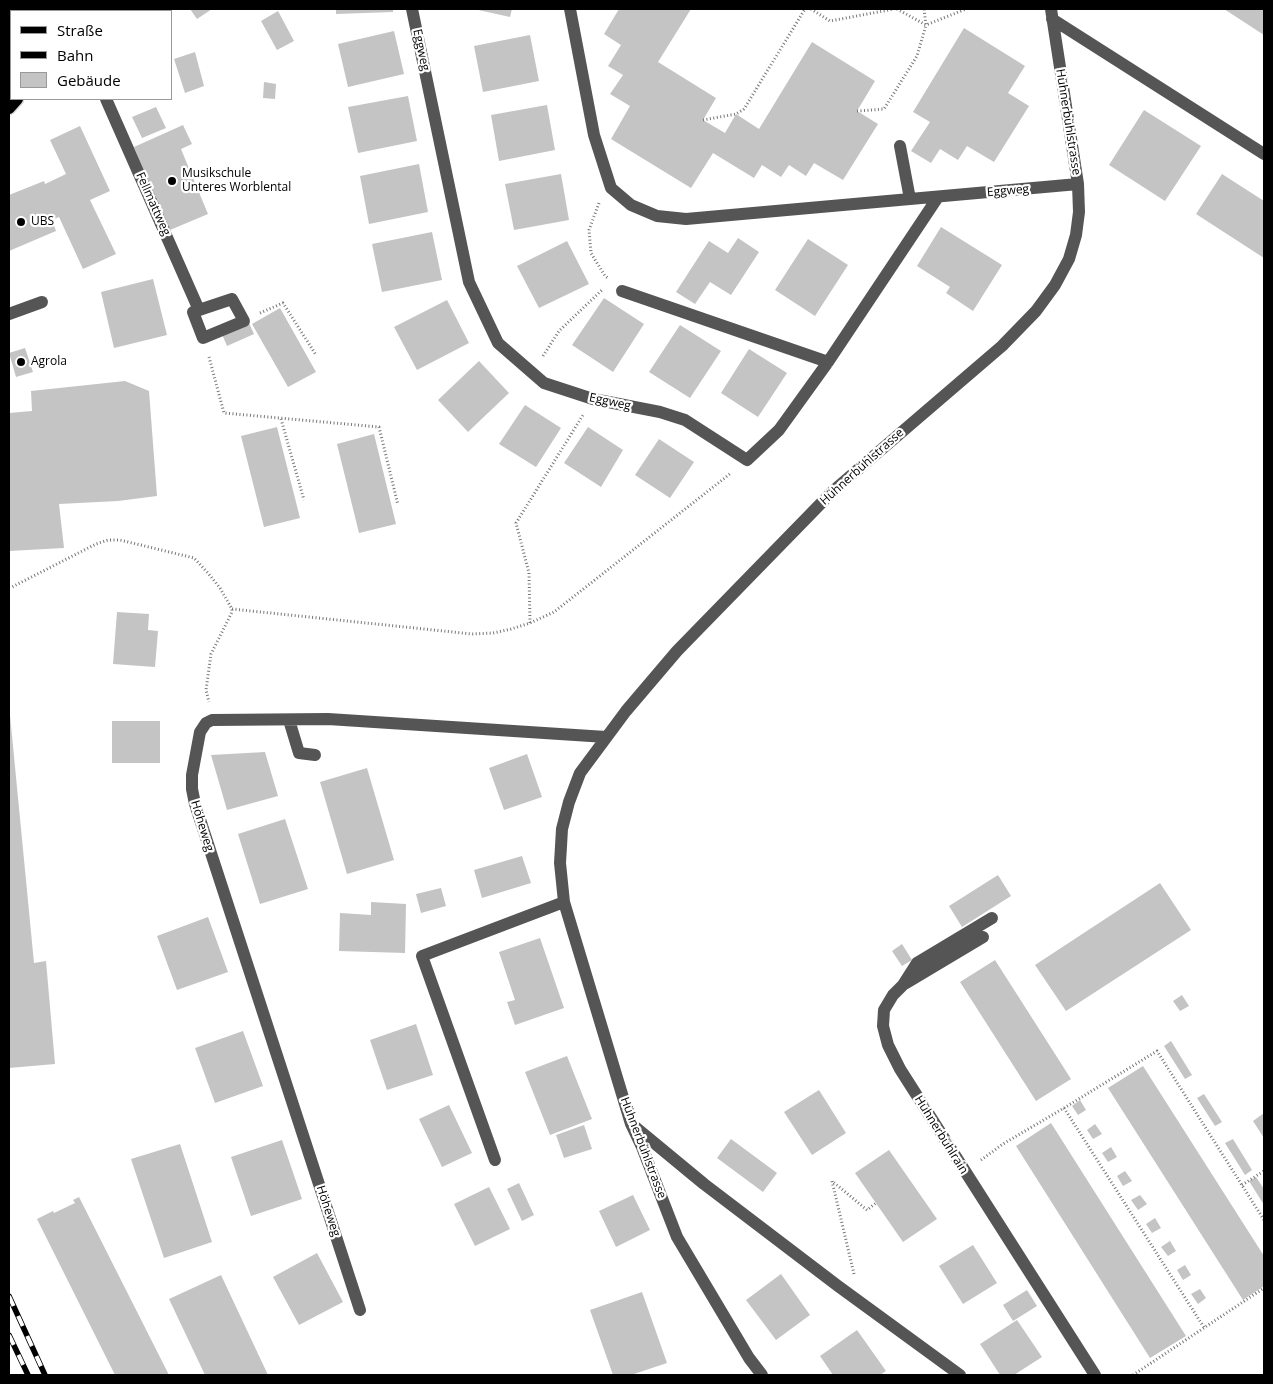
<!DOCTYPE html>
<meta charset="utf-8">
<style>
body{margin:0}
#map{position:relative;width:1273px;height:1384px;overflow:hidden;background:#fff;font-family:"Open Sans",sans-serif}
canvas{display:block}
.frame{position:absolute;inset:0;border:10px solid #000;pointer-events:none}
.legend{position:absolute;left:10px;top:10px;width:162px;height:90px;box-sizing:border-box;background:#fff;border:1px solid #999;margin:0;padding:6px 9px;list-style:none;font-size:15px;color:#000}
.legend li{display:flex;align-items:center;gap:10px;height:25px}
.legend b{width:25px;border:1px solid #999}
</style>
<div id="map">
<canvas width="1273" height="1384"></canvas>
<div class="frame"></div>
<ul class="legend">
<li><b style="height:6px;background:#000"></b>Straße</li>
<li><b style="height:6px;background:#000"></b>Bahn</li>
<li><b style="height:14px;background:#c4c4c4"></b>Gebäude</li>
</ul>
</div>
<script>
const context = document.querySelector('canvas').getContext('2d');
context.lineJoin = 'round';
function fill(path, color) { context.fillStyle = color; context.fill(path, 'evenodd'); }
const poly = rows => new Path2D(rows.map(r => 'M' + r).join(''));
function stroke(path, color, width, dash) { context.strokeStyle = color; context.lineWidth = width; context.lineCap = dash ? 'butt' : 'round'; context.setLineDash(dash || []); context.stroke(path); }
function label(font, color, halo, rows, align = 'center') {
  context.font = font + ' "Open Sans",sans-serif'; context.lineWidth = 4.5; context.setLineDash([]); context.textBaseline = 'middle'; context.strokeStyle = halo; context.fillStyle = color; for (const [text, x, y, turn = 0] of rows) {
    context.save(); context.translate(x, y); context.rotate((+turn || 0) * Math.PI / 180); context.textAlign = isNaN(turn) ? turn : align; if (halo) context.strokeText(text, 0, 0); context.fillText(text, 0, 0); context.restore();
  }
}
const building = poly([
 [190,9,212,9,197,19],
 [336,9,393,9,393,12,336,14],
 [474,9,512,9,510,17],
 [619,9,691,9,658,62,716,98,703,120,725,133,736,114,759,129,812,42,875,81,857,111,878,124,843,180,814,163,806,176,789,165,781,177,762,165,754,178,713,153,691,188,611,139,630,106,610,94,623,75,608,66,621,45,604,34],
 [1224,9,1264,9,1264,35],
 [278,11,294,41,277,50,261,21],
 [964,28,1025,66,1008,93,1029,106,994,162,967,146,958,160,940,149,931,163,911,151,930,122,913,112],
 [394,31,404,74,348,87,338,44],
 [530,35,539,81,483,92,474,46],
 [195,52,204,86,185,93,174,59],
 [264,82,276,84,275,99,263,98],
 [408,96,417,141,358,153,348,107],
 [547,105,555,150,499,161,491,115],
 [156,107,166,128,142,138,132,117],
 [1144,110,1201,146,1165,201,1109,165],
 [183,125,192,144,181,149,208,214,170,230,134,147],
 [80,126,110,191,90,200,116,254,83,269,59,217,52,220,56,231,9,251,9,195,44,181,45,184,66,174,50,140],
 [419,164,428,212,369,224,360,176],
 [561,174,569,220,514,230,505,184],
 [1222,174,1264,201,1264,258,1196,214],
 [941,227,1002,265,973,311,946,293,950,287,917,266],
 [432,232,442,280,382,292,372,244],
 [738,238,759,252,731,295,710,282,695,304,676,292,709,241,728,253],
 [808,239,848,265,815,316,775,290],
 [567,241,589,284,539,308,517,266],
 [153,279,167,335,114,348,101,292],
 [604,298,644,324,613,372,572,345],
 [447,300,469,343,417,370,394,327],
 [280,308,316,372,288,387,252,324],
 [248,321,254,334,227,346,221,332],
 [680,325,721,351,690,398,649,372],
 [25,348,33,372,16,377,9,353],
 [749,349,787,373,758,417,721,393],
 [479,361,509,393,468,432,438,400],
 [125,381,149,391,157,496,118,501,59,504,64,548,9,551,9,413,32,411,31,391],
 [525,405,561,428,536,467,499,444],
 [277,427,300,518,264,527,241,436],
 [588,427,623,450,601,487,564,463],
 [374,434,396,524,359,533,337,444],
 [659,439,694,462,670,498,635,475],
 [117,612,149,614,148,630,158,631,155,667,113,664],
 [9,715,10,715,34,963,46,961,55,1064,9,1068],
 [112,721,160,721,160,763,112,763],
 [265,752,278,796,227,810,211,755],
 [527,754,542,797,504,810,489,768],
 [367,768,394,860,347,874,320,782],
 [285,819,308,889,260,904,238,834],
 [522,856,531,883,482,898,474,870],
 [998,875,1011,896,962,927,949,906],
 [1160,883,1191,930,1066,1011,1035,965],
 [441,888,446,906,421,913,416,894],
 [371,902,406,904,405,953,339,951,340,913,371,915],
 [208,917,228,972,177,990,157,936],
 [540,938,564,1008,515,1025,507,1002,515,1000,499,952],
 [902,944,912,960,902,966,892,951],
 [995,960,1071,1079,1036,1101,960,982],
 [1182,995,1189,1006,1180,1011,1173,1001],
 [416,1024,433,1075,387,1090,370,1040],
 [243,1031,263,1086,215,1103,195,1048],
 [1171,1041,1192,1075,1185,1079,1164,1046],
 [567,1056,592,1119,550,1135,525,1072],
 [1143,1066,1264,1256,1264,1286,1243,1300,1108,1088],
 [819,1090,846,1133,812,1155,784,1112],
 [1204,1094,1222,1122,1215,1126,1197,1098],
 [1080,1100,1086,1110,1078,1115,1072,1106],
 [449,1105,472,1153,442,1167,419,1119],
 [1264,1113,1264,1138,1253,1121],
 [1051,1123,1186,1336,1150,1358,1016,1146],
 [1095,1124,1102,1134,1093,1139,1087,1130],
 [584,1125,592,1149,564,1158,556,1135],
 [731,1139,777,1173,763,1192,717,1158],
 [1233,1139,1252,1170,1245,1175,1225,1143],
 [282,1140,302,1199,251,1216,231,1157],
 [180,1144,212,1242,164,1258,131,1159],
 [1111,1147,1117,1157,1108,1162,1102,1153],
 [889,1150,937,1219,903,1242,855,1173],
 [1125,1171,1132,1181,1123,1186,1117,1176],
 [1256,1177,1264,1189,1264,1205,1249,1181],
 [519,1183,534,1215,522,1221,507,1189],
 [489,1187,510,1229,475,1246,454,1204],
 [633,1195,650,1230,616,1247,599,1211],
 [1140,1195,1147,1204,1138,1210,1131,1200],
 [79,1197,169,1375,115,1375,37,1219,53,1211,54,1213,75,1203,73,1200],
 [1155,1218,1161,1228,1152,1233,1146,1224],
 [1170,1241,1176,1251,1168,1256,1161,1247],
 [973,1245,997,1283,963,1304,939,1266],
 [317,1253,343,1302,299,1325,273,1277],
 [1185,1265,1191,1275,1183,1280,1177,1270],
 [781,1274,810,1315,776,1340,746,1300],
 [221,1275,268,1375,205,1375,169,1299],
 [1200,1289,1206,1298,1198,1304,1191,1294],
 [1027,1290,1037,1306,1013,1321,1003,1305],
 [642,1292,667,1363,631,1375,613,1375,590,1310],
 [1017,1320,1042,1357,1014,1375,1000,1375,980,1344],
 [857,1330,886,1371,880,1375,833,1375,820,1356]
]);
const path = poly([
 [811,9,830,21,894,9],
 [897,9,926,25,966,9],
 [857,111,884,109,917,56,926,25,924,9],
 [703,120,736,114,744,109,805,9],
 [599,203,589,230,591,253,605,276,609,279],
 [260,313,283,303,316,355],
 [543,356,559,331,603,289],
 [209,357,224,413,379,427,398,505],
 [281,419,304,500],
 [9,587,12,587,96,544,108,540,120,540,194,558,208,573,220,588,232,609,232,612,211,654,206,690,209,702],
 [232,609,472,634,493,633,511,629,530,623,554,612,731,473],
 [530,623,529,573,516,523,583,415],
 [1064,1108,1205,1329],
 [981,1160,1003,1144,1064,1108,1157,1051,1264,1220],
 [1242,1185,1264,1171],
 [854,1274,832,1181,867,1210,876,1203],
 [1133,1375,1264,1288]
]);
const minor = poly([
 [412,9,469,282,498,343,544,383,593,399,660,412,685,420,747,460,779,430,828,362,938,197],
 [570,9,594,135,611,188,631,205,657,216,686,219,1078,184],
 [1052,19,1264,154],
 [106,99,199,310],
 [900,146,910,199],
 [622,291,828,362],
 [232,299,244,321,203,338,193,312,232,299],
 [9,314,42,302],
 [289,720,299,753,315,755],
 [992,918,917,963,903,985,893,995,884,1010,883,1026,888,1045,900,1069,1095,1375],
 [906,983,983,937],
 [635,1127,704,1184,838,1286,960,1375],
 [495,1160,422,956,564,902],
 [360,1310,195,804,192,789,192,775,200,732,206,723,212,720,328,719,606,737],
 [762,1375,749,1358,677,1237,642,1147,631,1124,564,902,560,863,562,829,569,802,580,773,626,711,677,651,833,491,1002,346,1036,311,1055,285,1069,259,1076,235,1079,212,1078,184,1051,9]
]);
const major = poly([
 [92,11,94,9],
 [9,108,17,99]
]);
const rail = poly([
 [9,1296,45,1375],
 [9,1335,28,1375]
]);
const markers = [
 [172,181,5,"#000"],
 [21,222,5,"#000"],
 [21,362,5,"#000"]
];
const streetNames = [
 ["Eggweg",421,50,78],
 ["Hühnerbühlstrasse",1068,122,81],
 ["Eggweg",1008,191,-5],
 ["Fellmattweg",153,204,66],
 ["Eggweg",610,402,12],
 ["Hühnerbühlstrasse",862,467,-42],
 ["Höheweg",202,826,73],
 ["Hühnerbühlrain",941,1135,58],
 ["Hühnerbühlstrasse",643,1148,69],
 ["Höheweg",328,1211,72]
];
const poiNames = [
 ["Musikschule",182,174],
 ["Unteres Worblental",182,188],
 ["UBS",31,222],
 ["Agrola",31,362]
];
fill(building, '#c4c4c4');
stroke(major, '#dbdbdb', 15);
stroke(path, '#777', 3, [1, 2.5]);
stroke(minor, '#555', 12);
stroke(major, '#000', 12);
stroke(rail, '#000', 5.5);
stroke(rail, '#fff', 4, [11]);
for (const [x, y, r, color] of markers) { const dot = new Path2D(); dot.arc(x, y, r, 0, 2 * Math.PI); context.fillStyle = color; context.fill(dot); stroke(dot, '#fff', 2); }
label('12px', '#000', '#fff', streetNames);
label('12px', '#000', '#fff', poiNames, 'left');
</script>
